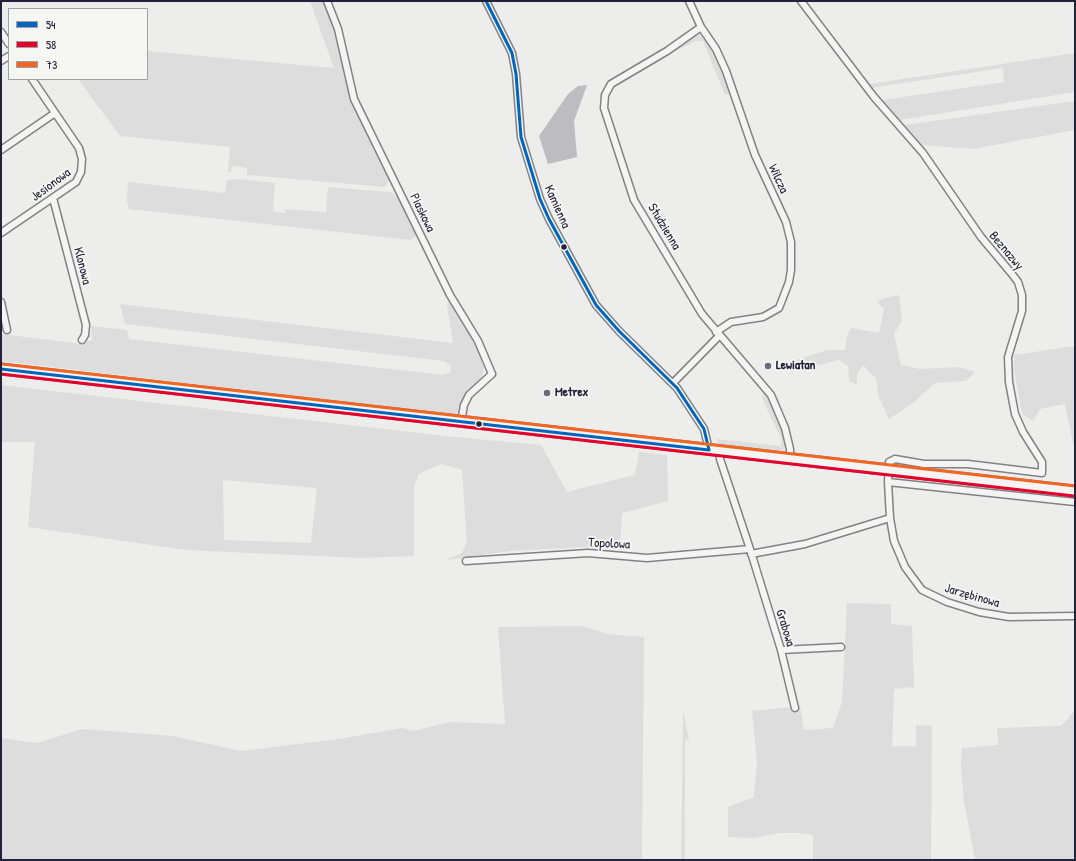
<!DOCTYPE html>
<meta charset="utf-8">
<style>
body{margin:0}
#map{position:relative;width:1076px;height:861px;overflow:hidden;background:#ededec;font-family:"Patrick Hand",sans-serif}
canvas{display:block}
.frame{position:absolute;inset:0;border:2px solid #22223b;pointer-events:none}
.legend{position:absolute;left:8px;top:8px;width:140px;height:72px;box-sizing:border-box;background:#f6f6f2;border:1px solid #a1a1a9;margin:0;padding:5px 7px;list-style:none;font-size:12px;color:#22223b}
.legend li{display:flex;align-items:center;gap:8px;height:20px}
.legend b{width:20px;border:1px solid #a1a1a9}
</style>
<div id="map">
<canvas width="1076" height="861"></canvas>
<div class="frame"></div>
<ul class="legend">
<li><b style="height:5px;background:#0065bd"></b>54</li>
<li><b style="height:5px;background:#e4002b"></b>58</li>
<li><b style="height:5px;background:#f26522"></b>73</li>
</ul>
</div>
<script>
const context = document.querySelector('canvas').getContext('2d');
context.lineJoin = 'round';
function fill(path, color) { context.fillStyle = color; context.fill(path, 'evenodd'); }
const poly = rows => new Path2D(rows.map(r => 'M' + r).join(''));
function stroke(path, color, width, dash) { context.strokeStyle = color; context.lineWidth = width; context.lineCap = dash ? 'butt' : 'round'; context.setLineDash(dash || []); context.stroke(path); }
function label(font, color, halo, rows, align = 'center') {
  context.font = font + ' "Patrick Hand",sans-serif'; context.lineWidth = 3.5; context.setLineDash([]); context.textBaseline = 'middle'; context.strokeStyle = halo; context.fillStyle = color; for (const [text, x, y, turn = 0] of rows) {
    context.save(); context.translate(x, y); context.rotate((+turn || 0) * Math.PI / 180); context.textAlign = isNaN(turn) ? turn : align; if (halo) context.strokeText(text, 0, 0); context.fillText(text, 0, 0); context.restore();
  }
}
const built = poly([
 [310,1,324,1,341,53,347,88,363,125,390,180,384,187,247,175,247,168,232,166,231,172,228,172,230,147,120,136,78,79,147,79,147,51,334,68],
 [698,35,707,39,714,49,736,103,737,114,731,93,725,95,703,41,696,41,672,53,685,42],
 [1075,53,1075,92,900,120,883,100,1004,82,1003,68,871,88,869,84],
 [1075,101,1075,130,973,149,922,145,905,125],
 [239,179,275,183,273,211,285,213,285,209,326,212,328,187,390,192,399,198,418,235,410,240,129,209,127,201,128,182,225,193,227,180],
 [899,295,902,321,894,334,901,365,920,369,958,367,975,372,966,381,935,383,914,402,889,419,879,398,876,379,863,365,857,374,857,385,849,381,848,366,839,360,791,372,791,363,799,359,827,350,845,350,847,336,851,328,879,333,884,309,877,302,884,298],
 [449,297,477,348,484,368,482,377,466,392,460,403,457,415,1,361,1,334,82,344,92,340,91,326,127,330,129,339,443,375,451,372,450,365,444,361,125,324,120,304,453,343,447,305],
 [1075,346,1075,444,1073,444,1065,404,1040,409,1033,421,1022,414,1014,370,1014,355],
 [1,385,445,436,541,445,567,492,635,475,639,452,667,455,668,501,622,513,620,549,586,547,510,551,446,560,462,553,467,542,462,470,441,464,419,474,414,487,414,556,361,558,186,550,28,527,35,442,1,442],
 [223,480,317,488,311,543,224,540],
 [764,392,772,404,785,440,786,445,784,449,780,451,720,445,716,439,781,446,782,441,762,398,764,396,762,394],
 [847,603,891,604,891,624,912,626,914,687,894,689,892,746,916,746,916,725,932,726,931,860,813,860,813,835,799,833,780,833,753,838,728,837,728,807,754,797,757,760,752,711,800,706,804,730,833,728,842,702],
 [583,626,607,634,644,637,642,860,1,860,1,738,37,743,82,729,173,736,241,751,338,739,403,728,413,731,449,722,505,724,498,627],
 [683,709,689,741,685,740,685,860,681,860],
 [1075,710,1075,860,975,860,964,801,961,765,962,748,998,745,997,728,1061,726]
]);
const water = poly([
 [587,85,574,121,577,157,548,164,539,136,568,94,578,86]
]);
const minor = poly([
 [327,1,338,29,354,99,450,295,478,341,492,374,469,395,464,405,461,422],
 [486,1,512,53,516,74,521,137,540,199,549,219,596,305,619,331,677,388,704,429,709,450],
 [689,1,701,27,716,49,726,71,755,155,786,222,791,242,791,270,789,282,779,308,763,317,731,322,716,332],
 [801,1,874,97,923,153,981,237,1012,274,1018,282,1022,295,1022,311,1008,357,1009,382,1015,414,1023,432,1042,462,1042,473,968,464,924,464,895,459,889,462,888,482,890,518,894,541,905,567,922,590,947,602,979,612,1009,617,1075,616],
 [701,27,667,51,611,84,605,95,604,108,634,200,702,314,771,395,785,428,790,449,790,459],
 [1,32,9,44],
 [1,61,9,56],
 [1,150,55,113],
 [53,198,86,325,85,335,82,340],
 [1,233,76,182,81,172,82,159,79,148,32,79],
 [1,302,7,330],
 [673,383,719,336],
 [719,451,720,459,750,549,781,650,795,708],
 [888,482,1075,502],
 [751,554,805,544,890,518],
 [466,561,588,553,647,558,750,549],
 [781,650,841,647]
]);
const primary = poly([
 [1,369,1075,491]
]);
const bus1 = poly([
 [486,1,512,53,516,74,521,137,540,199,549,219,596,305,619,331,677,388,704,429,709,450],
 [1,369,709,450]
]);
const bus2 = poly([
 [1,374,1074,496]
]);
const bus3 = poly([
 [2,364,1075,486]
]);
const markers = [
 [564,247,3.5,"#22223b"],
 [768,366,4,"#696979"],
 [547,393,4,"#696979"],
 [479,424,3.5,"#22223b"]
];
const streetNames = [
 ["Wilcza",778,179,65],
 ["Jesionowa",51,185,-37],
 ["Kamienna",557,207,66],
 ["Piaskowa",422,213,64],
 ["Studzienna",664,227,59],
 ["Beznazwy",1006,251,50],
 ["Klonowa",82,266,76],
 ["Topolowa",609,544,3],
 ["Jarzębinowa",972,596,16],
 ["Grabowa",785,628,73]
];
const poiNames = [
 ["Lewiatan",776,366],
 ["Metrex",555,393]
];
fill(built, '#ddd');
fill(water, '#bcbcc1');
stroke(minor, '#828286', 9);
stroke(primary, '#828286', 13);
stroke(minor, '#f4f4f2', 6);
stroke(primary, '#f4f4f2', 10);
stroke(bus1, '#0065bd', 3);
stroke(bus2, '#e4002b', 3);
stroke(bus3, '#f26522', 3);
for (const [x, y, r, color] of markers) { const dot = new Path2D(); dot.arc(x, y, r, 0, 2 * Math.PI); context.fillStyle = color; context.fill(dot); stroke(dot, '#f6f6f2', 1.5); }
label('13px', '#22223b', '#f6f6f2', streetNames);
label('bold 13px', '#22223b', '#f6f6f2', poiNames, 'left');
</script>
